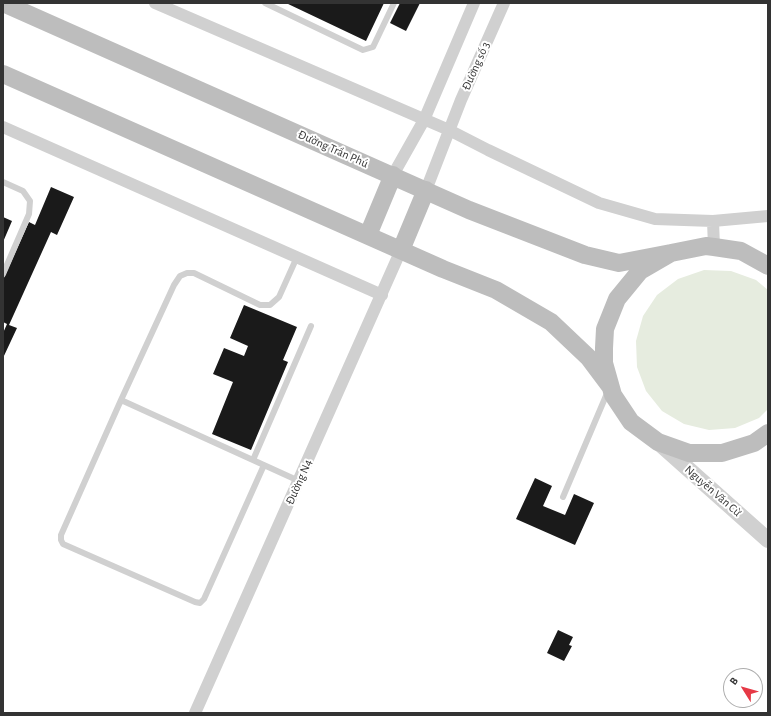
<!DOCTYPE html>
<meta charset="utf-8">
<style>
body{margin:0}
#map{position:relative;width:771px;height:716px;overflow:hidden;background:#fff;font-family:"Alegreya Sans",sans-serif}
canvas{display:block}
.frame{position:absolute;inset:0;border:4px solid #333;pointer-events:none}
.north{position:absolute;left:723px;top:668px;width:40px;height:40px;box-sizing:border-box;background:#fff;border:1px solid #adadad;border-radius:50%;rotate:307deg;font-size:11px;font-weight:700;line-height:16px;text-align:center;color:#333}
.north::after{content:'';display:block;margin:auto;width:14px;height:18px;background:#e63946;clip-path:polygon(50% 0,100% 100%,50% 72%,0 100%)}
</style>
<div id="map">
<canvas width="771" height="716"></canvas>
<div class="frame"></div>
<div class="north">B</div>
</div>
<script>
const context = document.querySelector('canvas').getContext('2d');
context.lineJoin = 'round';
function fill(path, color) { context.fillStyle = color; context.fill(path, 'evenodd'); }
const poly = rows => new Path2D(rows.map(r => 'M' + r).join(''));
function stroke(path, color, width, dash) { context.strokeStyle = color; context.lineWidth = width; context.lineCap = dash ? 'butt' : 'round'; context.setLineDash(dash || []); context.stroke(path); }
function label(font, color, halo, rows, align = 'center') {
  context.font = font + ' "Alegreya Sans",sans-serif'; context.lineWidth = 4; context.setLineDash([]); context.textBaseline = 'middle'; context.strokeStyle = halo; context.fillStyle = color; for (const [text, x, y, turn = 0] of rows) {
    context.save(); context.translate(x, y); context.rotate((+turn || 0) * Math.PI / 180); context.textAlign = isNaN(turn) ? turn : align; if (halo) context.strokeText(text, 0, 0); context.fillText(text, 0, 0); context.restore();
  }
}
const green = poly([
 [704,270,731,271,756,280,768,290,768,409,759,418,735,428,709,430,684,424,662,411,646,391,637,367,636,341,643,316,657,295,678,279]
]);
const building = poly([
 [286,3,384,3,366,41],
 [400,3,420,3,406,31,390,23],
 [51,187,74,197,57,235,51,232,9,325,17,328,3,358,3,333,7,324,3,322,3,280,29,222,35,225],
 [3,217,12,221,3,242],
 [244,305,297,327,283,360,288,362,251,450,212,434,233,382,213,374,224,348,244,356,248,346,230,338],
 [535,478,552,486,543,506,565,515,574,494,594,503,575,545,516,519],
 [558,630,573,637,569,645,572,646,564,661,547,653]
]);
const service = poly([
 [265,3,363,50,373,47,394,3],
 [3,182,23,191,30,201,29,214,3,274],
 [297,257,279,297,270,305,260,305,194,273,187,273,180,276,174,285,121,400,299,481],
 [121,400,61,535,61,540,63,544,195,602,200,603,204,599,264,465],
 [253,460,311,326],
 [563,497,608,391]
]);
const minor = poly([
 [155,3,449,130,488,150,599,203,655,219,713,221,768,216],
 [3,127,382,295],
 [393,175,424,120,474,3],
 [426,190,461,100,504,3],
 [713,221,714,247],
 [195,713,401,250]
]);
const tertiary = poly([
 [659,443,768,540]
]);
const secondary = poly([
 [3,3,469,210,585,255,619,263,671,253],
 [3,74,443,269,496,290,551,322,589,358,610,386],
 [368,235,393,175],
 [401,250,426,190],
 [768,266,741,251,714,247,706,246,671,253,640,271,617,299,605,329,604,348,604,363,613,395,631,422,658,442,689,453,722,453,754,443,768,433]
]);
const streetNames = [
 ["Đường số 3",476,66,-66],
 ["Đường Trần Phú",333,149,24],
 ["Đường N4",299,482,-66],
 ["Nguyễn Văn Cừ",713,491,41]
];
fill(green, '#e6ecdf');
fill(building, '#1a1a1a');
stroke(service, '#d0d0d0', 6);
stroke(minor, '#d0d0d0', 12);
stroke(tertiary, '#d0d0d0', 16);
stroke(secondary, '#bdbdbd', 18);
label('12px', '#333', '#fff', streetNames);
</script>
